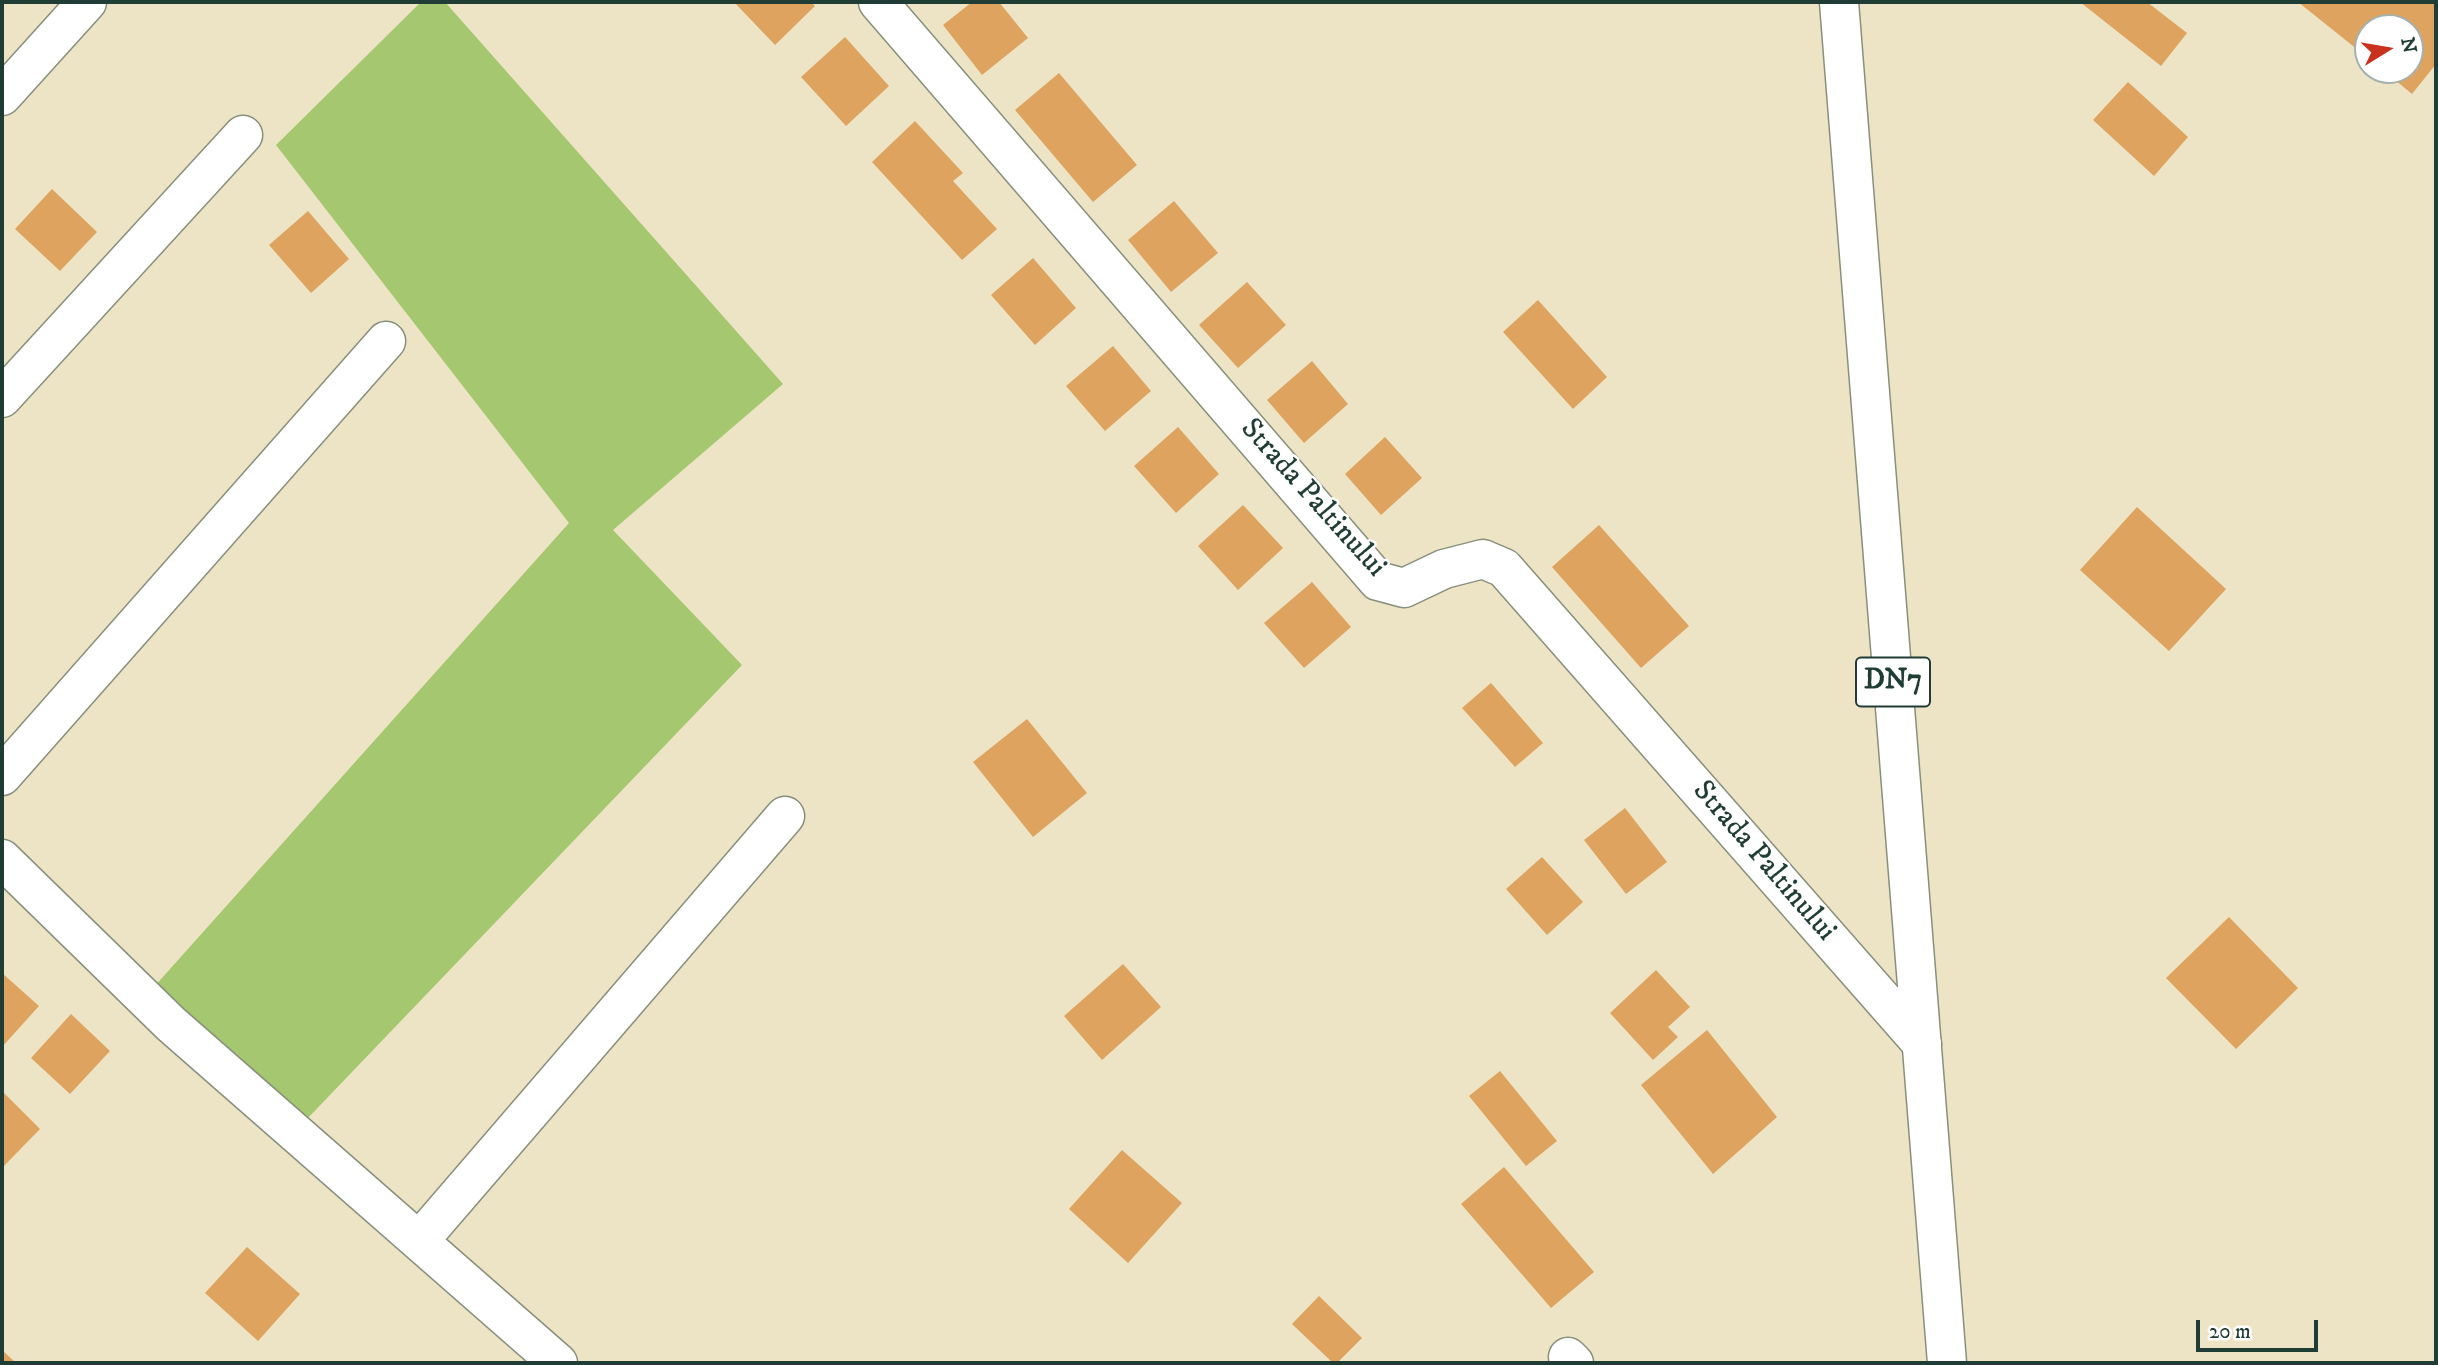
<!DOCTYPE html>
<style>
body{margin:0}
#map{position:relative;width:2438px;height:1365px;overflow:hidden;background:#ede4c5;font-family:"IM FELL DW Pica",serif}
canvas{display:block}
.frame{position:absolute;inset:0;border:4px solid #1f3d34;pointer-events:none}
.north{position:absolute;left:2354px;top:14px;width:70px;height:70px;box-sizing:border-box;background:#fff;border:2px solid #a5b1ae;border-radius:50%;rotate:79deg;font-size:19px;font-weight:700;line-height:28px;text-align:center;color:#1f3d34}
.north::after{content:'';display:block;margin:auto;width:24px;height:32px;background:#c8321e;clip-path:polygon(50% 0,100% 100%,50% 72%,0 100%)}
.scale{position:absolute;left:2196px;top:1320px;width:122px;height:32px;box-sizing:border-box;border:4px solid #1f3d34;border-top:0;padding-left:9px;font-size:21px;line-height:24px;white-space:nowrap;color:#1f3d34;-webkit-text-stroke:5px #fff;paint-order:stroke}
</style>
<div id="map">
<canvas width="2438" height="1365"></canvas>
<div class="frame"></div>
<div class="north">N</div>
<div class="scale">20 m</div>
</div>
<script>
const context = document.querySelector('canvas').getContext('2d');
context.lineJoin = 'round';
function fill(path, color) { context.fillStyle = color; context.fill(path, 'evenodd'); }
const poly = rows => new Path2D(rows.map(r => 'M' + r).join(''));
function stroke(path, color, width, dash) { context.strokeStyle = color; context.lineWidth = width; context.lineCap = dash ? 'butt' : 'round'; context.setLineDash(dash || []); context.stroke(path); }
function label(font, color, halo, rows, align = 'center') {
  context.font = font + ' "IM FELL DW Pica",serif'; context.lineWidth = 5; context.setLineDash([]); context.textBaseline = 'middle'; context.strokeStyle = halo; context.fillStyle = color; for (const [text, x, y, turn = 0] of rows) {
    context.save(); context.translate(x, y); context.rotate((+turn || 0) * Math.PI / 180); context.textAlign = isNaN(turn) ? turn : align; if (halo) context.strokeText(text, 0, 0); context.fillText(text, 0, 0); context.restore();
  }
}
const green = poly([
 [421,2,445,2,783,384,613,530,742,665,306,1120,153,988,569,523,276,145]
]);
const building = poly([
 [734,2,811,2,815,6,775,45],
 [972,2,999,2,1028,38,982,75,943,25],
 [2080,2,2147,2,2187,33,2161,66],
 [2298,2,2436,2,2436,64,2412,94,2383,70,2410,70,2410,28,2368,28,2368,58],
 [845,37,889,86,846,126,801,77],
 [1059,73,1137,165,1093,202,1015,110],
 [2128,82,2188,137,2154,176,2093,120],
 [915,121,963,173,953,181,997,229,962,260,872,162],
 [52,189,97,232,60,271,15,229],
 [1174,201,1218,253,1171,292,1128,240],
 [308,211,349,259,311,293,269,245],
 [1033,258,1076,308,1035,345,991,295],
 [1247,282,1286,325,1238,368,1199,325],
 [1538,300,1607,377,1573,409,1503,332],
 [1113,346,1151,391,1105,431,1066,386],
 [1312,361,1348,404,1304,443,1267,400],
 [1178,427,1219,474,1176,513,1134,466],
 [1385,437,1422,478,1381,515,1345,474],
 [1243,505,1283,548,1238,590,1198,546],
 [2137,507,2226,589,2169,651,2080,570],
 [1599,525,1689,626,1641,668,1552,567],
 [1312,582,1351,627,1304,668,1264,623],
 [1491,683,1543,743,1515,767,1462,708],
 [1027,719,1087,793,1033,837,973,762],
 [1625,808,1667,862,1626,894,1584,840],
 [1542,857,1583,902,1547,935,1506,889],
 [2229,917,2298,988,2236,1049,2166,978],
 [1123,964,1161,1007,1102,1060,1064,1016],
 [1656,970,1690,1007,1668,1027,1678,1037,1653,1060,1610,1013],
 [2,973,39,1006,2,1047],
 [71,1014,110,1051,70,1094,31,1058],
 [1707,1030,1777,1117,1713,1174,1641,1085],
 [1500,1071,1557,1141,1526,1166,1469,1096],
 [2,1091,40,1129,2,1168],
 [1122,1150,1182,1203,1128,1263,1069,1209],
 [1504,1167,1594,1272,1551,1308,1461,1204],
 [247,1247,300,1294,258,1341,205,1293],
 [1319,1296,1362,1338,1337,1363,1333,1363,1292,1324],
 [2,1350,16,1363,2,1363]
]);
const minor = poly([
 [878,2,1378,581,1404,588,1444,569,1483,559,1504,568,1922,1044],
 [2,96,87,2],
 [2,398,243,135],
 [2,776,386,341],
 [2,859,171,1024,558,1363],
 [419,1241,785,816],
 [1568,1357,1574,1363]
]);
const major = poly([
 [1839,2,1947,1363]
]);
const shields = [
 [1893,682,74]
];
const shieldNames = [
 ["DN7",1893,682]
];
const streetNames = [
 ["Strada Paltinului",1312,499,48],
 ["Strada Paltinului",1763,862,49]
];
fill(green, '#a5c76f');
fill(building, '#dda35f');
stroke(minor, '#86907c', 41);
stroke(major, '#86907c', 41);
stroke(minor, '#fff', 38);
stroke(major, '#fff', 38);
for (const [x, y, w] of shields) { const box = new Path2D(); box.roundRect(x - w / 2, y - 24.5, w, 49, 5); context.fillStyle = '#fff'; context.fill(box); stroke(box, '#1f3d34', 2); }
label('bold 28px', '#1f3d34', null, shieldNames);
label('30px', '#1f3d34', '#fff', streetNames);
</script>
